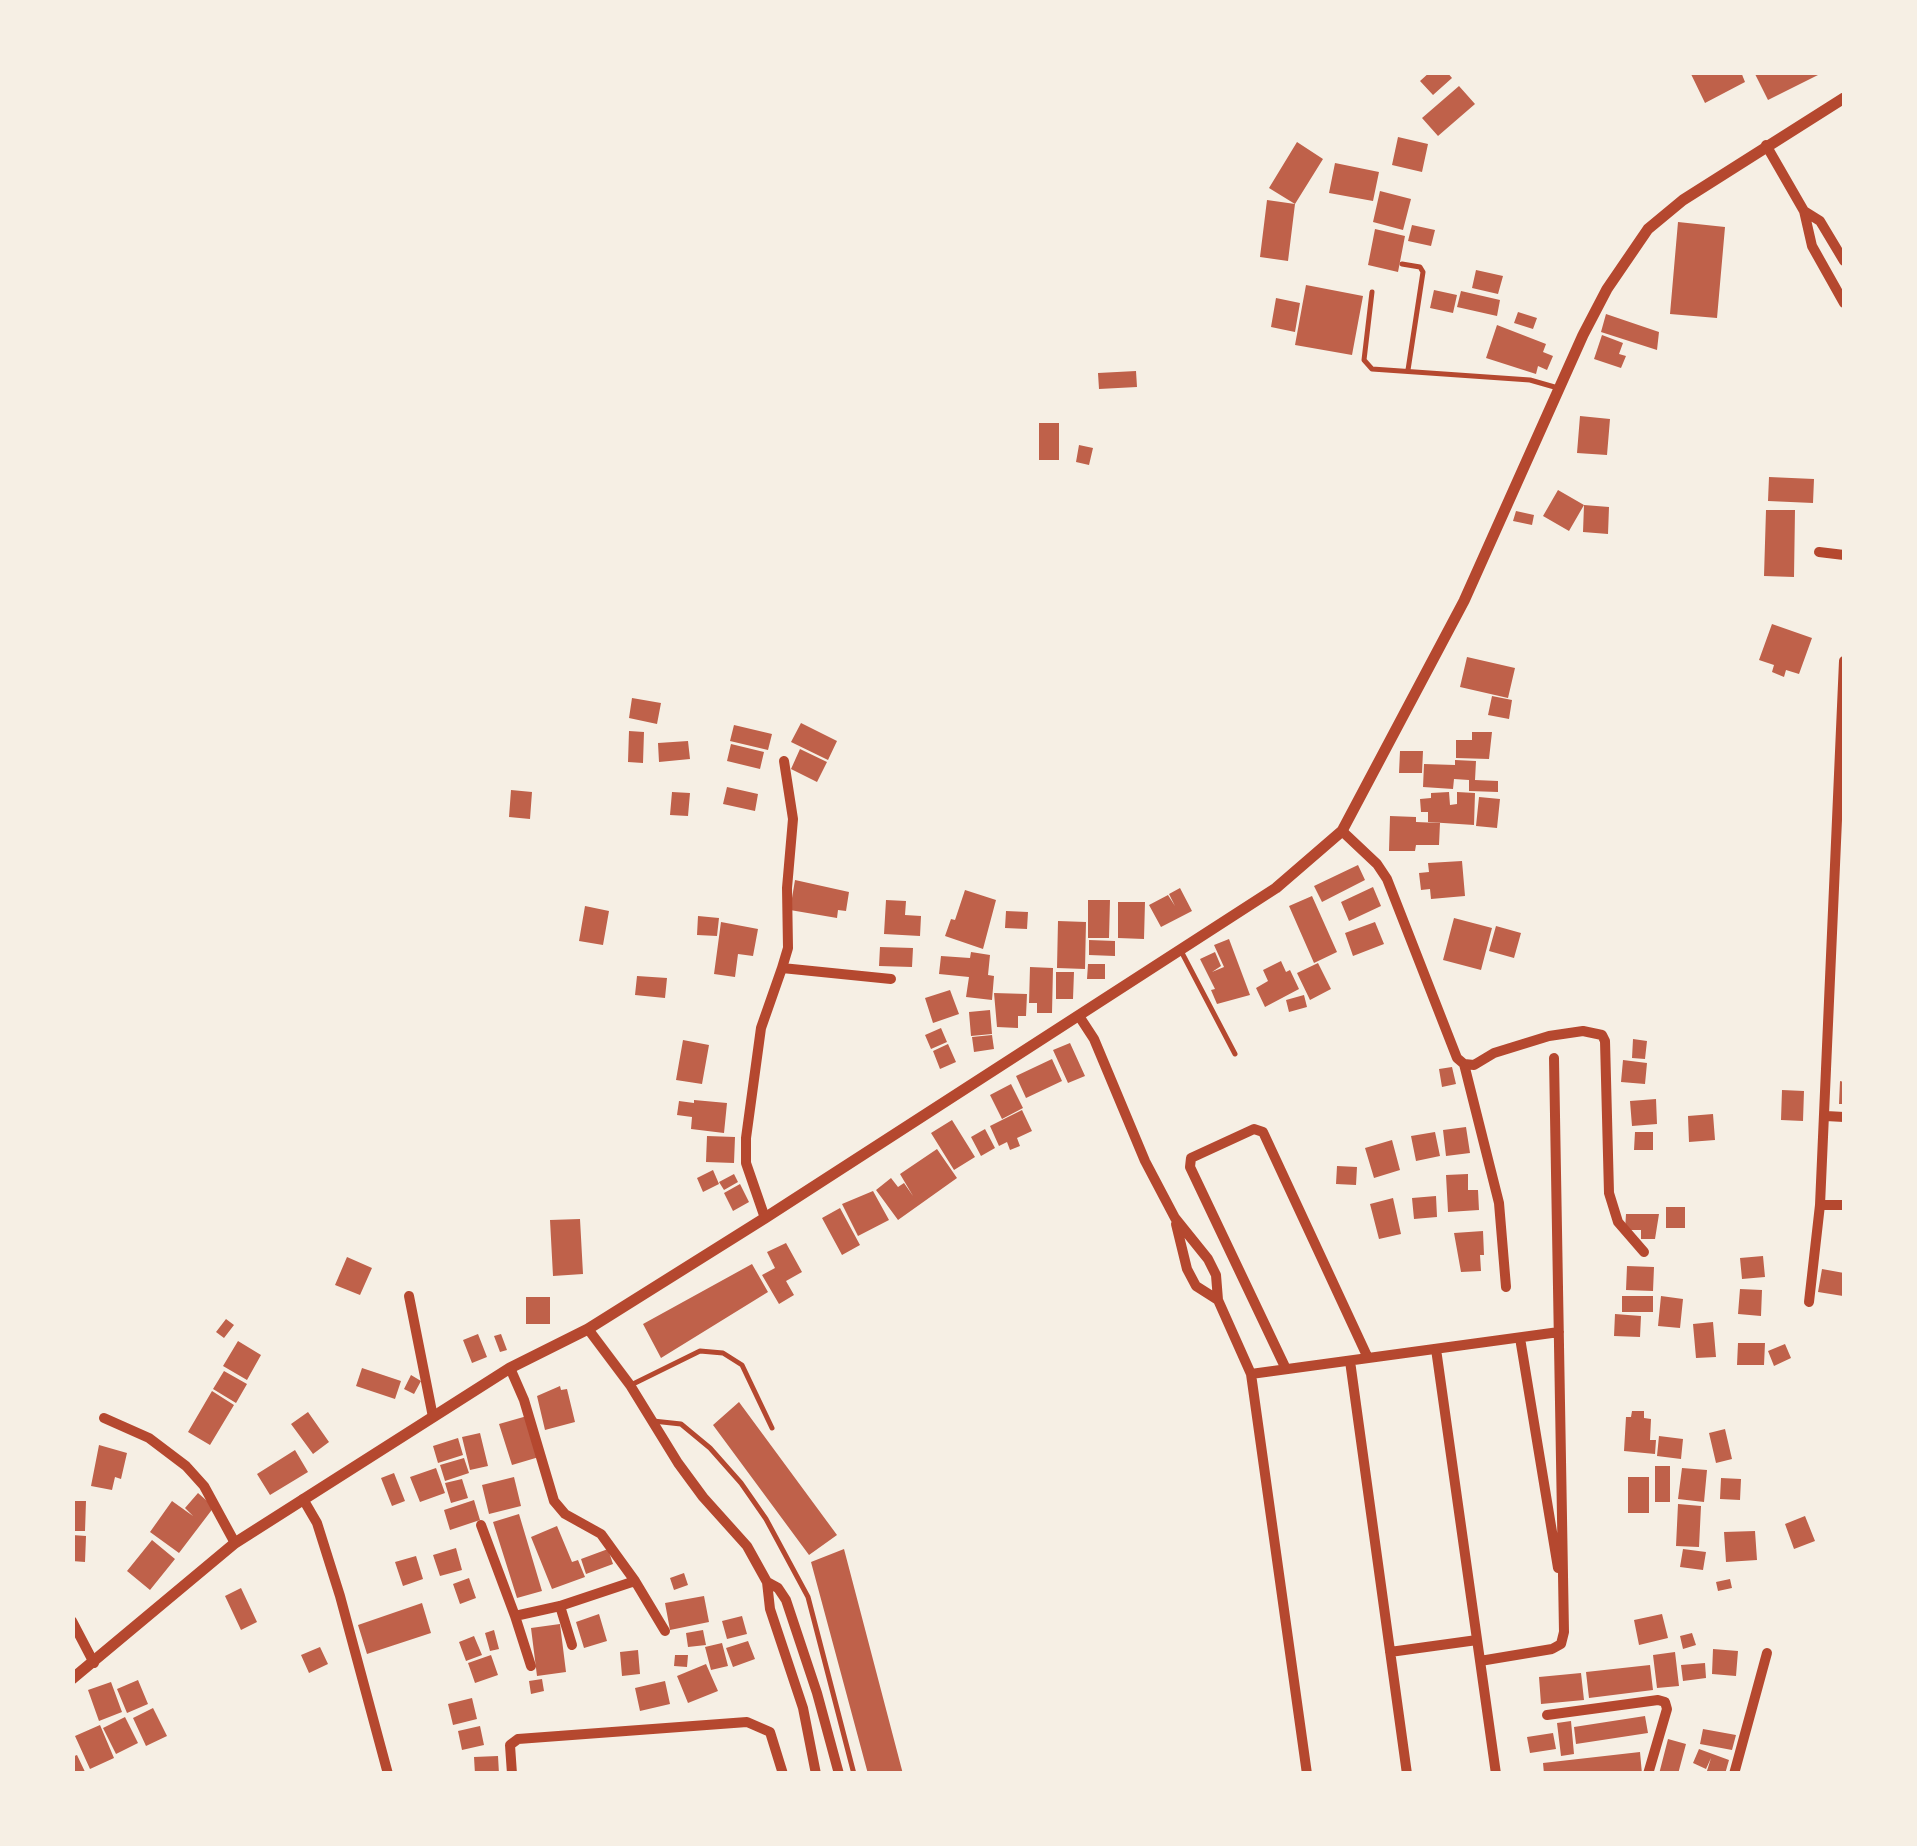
<!DOCTYPE html>
<style>
body{margin:0}
#map{position:relative;width:1917px;height:1846px;overflow:hidden;background:#f6efe4;font-family:"Crimson Pro",serif}
canvas{display:block}
.frame{position:absolute;inset:0;border:75px solid #f6efe4;pointer-events:none}
</style>
<div id="map">
<canvas width="1917" height="1846"></canvas>
<div class="frame"></div>
</div>
<script>
const context = document.querySelector('canvas').getContext('2d');
context.lineJoin = 'round';
function fill(path, color) { context.fillStyle = color; context.fill(path, 'evenodd'); }
const poly = rows => new Path2D(rows.map(r => 'M' + r).join(''));
function stroke(path, color, width, dash) { context.strokeStyle = color; context.lineWidth = width; context.lineCap = dash ? 'butt' : 'round'; context.setLineDash(dash || []); context.stroke(path); }
const building = poly([
 [1430,72,1447,72,1452,78,1433,95,1420,81],
 [1690,72,1741,72,1745,82,1705,103],
 [1754,72,1824,72,1768,100],
 [1459,86,1475,104,1438,136,1422,118],
 [1398,137,1428,144,1422,172,1392,165],
 [1297,142,1323,159,1295,204,1269,188],
 [1335,163,1379,172,1373,201,1329,193],
 [1380,191,1411,199,1403,230,1373,222],
 [1267,200,1295,204,1288,261,1260,257],
 [1678,222,1725,227,1717,318,1670,314],
 [1412,225,1435,230,1431,246,1408,241],
 [1375,229,1405,236,1398,272,1368,265],
 [1476,270,1503,276,1498,294,1472,288],
 [1306,285,1363,296,1352,355,1295,345],
 [1434,290,1457,295,1453,313,1430,308],
 [1461,291,1500,300,1497,316,1457,307],
 [1276,298,1300,303,1295,332,1271,327],
 [1518,312,1537,318,1533,329,1514,323],
 [1606,314,1659,332,1657,350,1601,332],
 [1497,325,1546,344,1543,352,1553,356,1547,370,1538,366,1536,374,1486,358],
 [1602,335,1623,343,1619,354,1626,356,1621,368,1594,359],
 [1136,371,1137,387,1099,389,1098,373],
 [1580,416,1610,419,1607,455,1577,453],
 [1039,423,1059,423,1059,460,1039,460],
 [1079,445,1093,448,1089,465,1076,462],
 [1769,477,1814,479,1813,503,1768,501],
 [1558,490,1584,505,1569,531,1543,516],
 [1584,505,1609,507,1608,534,1583,532],
 [1766,510,1795,510,1794,577,1764,576],
 [1516,511,1534,515,1532,525,1513,521],
 [1772,624,1812,638,1799,674,1786,670,1784,677,1772,672,1774,665,1759,660],
 [1467,657,1515,668,1508,698,1460,687],
 [1492,696,1512,700,1509,719,1488,715],
 [632,698,661,703,657,724,629,718],
 [801,723,837,741,828,760,791,742],
 [734,725,772,734,768,750,730,741],
 [629,731,644,732,643,763,628,762],
 [1472,732,1492,732,1489,759,1456,758,1456,740,1472,740],
 [688,741,690,759,659,762,658,743],
 [731,744,764,752,760,769,727,761],
 [800,749,827,762,817,782,791,769],
 [1400,751,1423,751,1422,773,1399,773],
 [1455,760,1476,761,1475,780,1498,781,1498,792,1469,791,1469,780,1454,779,1453,789,1423,787,1424,764,1455,765],
 [727,787,758,794,755,811,723,804],
 [511,790,532,792,530,819,509,817],
 [672,792,690,793,688,816,670,815],
 [1449,792,1450,805,1457,804,1457,792,1475,793,1474,825,1428,822,1428,812,1421,812,1420,799,1431,798,1431,793],
 [1479,797,1500,799,1497,828,1476,826],
 [1390,816,1416,817,1416,822,1440,823,1439,845,1416,845,1415,851,1389,851],
 [1462,861,1465,896,1431,899,1430,889,1421,890,1419,873,1429,872,1428,863],
 [1358,865,1365,880,1322,902,1314,886],
 [795,880,849,892,846,911,838,910,837,918,790,910],
 [1373,887,1381,906,1349,921,1341,902],
 [1180,888,1192,911,1161,927,1149,905,1168,895,1175,906,1169,894],
 [965,890,996,900,983,949,945,936,951,919,955,920],
 [1312,896,1337,952,1314,963,1289,906],
 [886,900,906,901,905,915,921,916,920,936,884,934],
 [1088,900,1110,900,1109,938,1088,938],
 [1118,902,1145,902,1144,939,1118,938],
 [585,906,609,911,603,945,579,941],
 [1006,911,1028,912,1027,929,1005,928],
 [698,916,719,918,717,936,697,935],
 [1454,918,1492,928,1481,970,1443,960],
 [1058,921,1086,922,1085,969,1057,968],
 [721,922,758,929,753,956,738,954,735,977,714,974],
 [1375,922,1384,944,1353,956,1345,933],
 [1496,926,1521,933,1514,958,1489,951],
 [1229,939,1250,995,1217,1004,1211,990,1215,989,1200,959,1215,952,1221,966,1212,972,1224,967,1214,945],
 [1089,940,1115,941,1115,956,1089,955],
 [880,947,913,948,912,967,879,966],
 [971,952,990,955,988,975,994,976,992,1000,966,997,969,977,939,974,941,956,970,958],
 [1281,961,1286,972,1290,970,1299,989,1265,1007,1256,988,1268,981,1263,970],
 [1318,963,1331,989,1310,1000,1297,973],
 [1088,964,1105,964,1105,979,1087,979],
 [1030,967,1053,968,1052,1013,1037,1013,1037,1003,1029,1003],
 [1056,972,1074,972,1073,999,1056,999],
 [637,976,667,978,665,998,635,995],
 [950,990,959,1014,933,1023,925,998],
 [994,993,1027,994,1026,1016,1018,1016,1018,1028,997,1027],
 [1304,995,1307,1007,1289,1012,1286,1000],
 [990,1010,992,1034,971,1036,969,1012],
 [941,1028,947,1042,931,1049,925,1035],
 [992,1035,994,1049,974,1052,972,1037],
 [1633,1039,1647,1041,1645,1059,1632,1058],
 [683,1040,709,1045,702,1084,676,1080],
 [1070,1043,1085,1076,1068,1083,1053,1050],
 [948,1044,956,1062,940,1069,933,1051],
 [1052,1059,1062,1081,1026,1098,1016,1076],
 [1623,1060,1647,1063,1645,1084,1621,1082],
 [1452,1067,1456,1084,1442,1087,1439,1069],
 [1840,1081,1844,1082,1844,1104,1839,1104],
 [1011,1084,1023,1108,1002,1119,990,1095],
 [1782,1090,1804,1091,1803,1121,1781,1120],
 [1656,1099,1657,1124,1632,1126,1630,1101],
 [694,1100,727,1103,724,1133,691,1129,692,1117,677,1115,679,1101,694,1103],
 [1022,1110,1032,1131,1017,1138,1020,1146,1010,1150,1007,1142,999,1146,990,1126],
 [1713,1114,1715,1140,1689,1142,1688,1116],
 [952,1120,975,1157,954,1170,931,1133],
 [1466,1127,1470,1153,1446,1156,1443,1130],
 [985,1129,995,1148,981,1156,971,1137],
 [1435,1132,1440,1156,1416,1161,1411,1136],
 [1635,1132,1653,1132,1653,1150,1634,1150],
 [707,1136,735,1137,734,1163,706,1162],
 [1392,1140,1400,1170,1374,1178,1365,1148],
 [937,1149,957,1178,898,1220,876,1190,891,1178,898,1187,904,1183,913,1196,900,1174],
 [1337,1166,1357,1167,1356,1185,1336,1184],
 [713,1170,719,1184,703,1192,697,1178],
 [734,1174,738,1182,724,1190,719,1182],
 [1468,1174,1468,1190,1478,1190,1479,1210,1448,1212,1446,1175],
 [740,1184,749,1202,733,1211,724,1193],
 [873,1191,889,1220,858,1236,842,1204],
 [1436,1196,1437,1217,1414,1219,1412,1198],
 [1393,1198,1401,1234,1379,1239,1370,1204],
 [1666,1207,1685,1207,1685,1228,1666,1228],
 [840,1208,860,1245,842,1255,822,1218],
 [1626,1214,1659,1214,1655,1239,1641,1239,1641,1230,1625,1230],
 [580,1219,583,1274,553,1276,550,1220],
 [1483,1231,1484,1255,1480,1255,1481,1271,1461,1272,1454,1233],
 [786,1243,802,1272,786,1281,794,1295,779,1304,762,1275,775,1268,767,1252],
 [1763,1256,1765,1277,1742,1279,1740,1258],
 [347,1257,372,1268,360,1295,335,1285],
 [752,1264,768,1292,661,1358,643,1324],
 [1627,1266,1654,1267,1653,1291,1626,1290],
 [1822,1269,1844,1273,1843,1296,1818,1292],
 [1740,1289,1762,1290,1761,1316,1738,1314],
 [1622,1296,1653,1296,1653,1312,1622,1312],
 [1661,1296,1683,1299,1680,1328,1658,1326],
 [526,1297,550,1297,550,1324,526,1324],
 [1615,1314,1641,1316,1640,1337,1614,1336],
 [226,1319,234,1325,224,1338,216,1332],
 [1713,1322,1716,1357,1696,1358,1693,1324],
 [478,1334,487,1357,472,1363,463,1340],
 [501,1334,507,1350,500,1352,494,1336],
 [238,1341,261,1355,247,1380,223,1366],
 [1738,1343,1765,1343,1764,1365,1737,1365],
 [1785,1344,1791,1358,1774,1366,1768,1351],
 [362,1368,401,1381,395,1399,356,1386],
 [224,1371,247,1384,236,1403,213,1389],
 [411,1375,421,1381,414,1394,404,1389],
 [560,1386,561,1390,567,1389,575,1422,545,1430,537,1396],
 [212,1391,234,1405,210,1445,188,1432],
 [739,1402,837,1535,809,1555,713,1425],
 [1632,1411,1644,1411,1644,1418,1651,1419,1650,1440,1656,1440,1655,1454,1624,1451,1626,1417,1631,1417],
 [308,1412,329,1442,313,1454,291,1424],
 [527,1416,539,1457,512,1465,499,1424],
 [1725,1429,1732,1459,1716,1463,1709,1433],
 [480,1433,488,1466,470,1470,462,1437],
 [1659,1436,1683,1439,1681,1459,1657,1456],
 [458,1438,463,1455,438,1463,433,1446],
 [99,1445,127,1453,121,1479,115,1477,112,1490,91,1486],
 [295,1450,308,1472,270,1495,257,1474],
 [464,1458,469,1473,445,1481,440,1465],
 [1655,1466,1670,1466,1670,1502,1655,1502],
 [436,1468,445,1493,420,1502,410,1477],
 [1682,1468,1707,1470,1704,1502,1678,1499],
 [394,1473,405,1501,392,1506,381,1478],
 [514,1477,521,1506,489,1514,482,1485],
 [1628,1477,1649,1477,1649,1513,1628,1513],
 [1721,1478,1741,1479,1740,1500,1720,1499],
 [462,1479,468,1498,451,1503,445,1483],
 [198,1493,214,1507,179,1553,150,1532,172,1501,193,1516,185,1508],
 [474,1500,480,1520,450,1530,444,1510],
 [72,1501,86,1501,85,1531,72,1531],
 [1678,1504,1701,1506,1699,1547,1676,1546],
 [519,1514,542,1591,517,1598,493,1522],
 [1805,1516,1815,1541,1794,1549,1785,1524],
 [557,1526,572,1562,578,1560,585,1577,552,1589,531,1537],
 [1755,1531,1757,1560,1726,1562,1724,1532],
 [72,1535,86,1536,85,1562,72,1561],
 [152,1540,175,1559,150,1590,127,1571],
 [456,1548,462,1570,440,1576,433,1555],
 [608,1549,613,1564,586,1574,581,1559],
 [844,1549,903,1774,868,1774,811,1562],
 [1683,1549,1706,1552,1703,1570,1680,1567],
 [416,1556,423,1579,403,1586,395,1562],
 [684,1573,688,1585,674,1590,670,1578],
 [469,1578,476,1598,460,1604,453,1584],
 [1730,1579,1732,1588,1718,1591,1716,1582],
 [241,1588,257,1622,241,1630,225,1596],
 [704,1596,709,1622,670,1630,665,1603],
 [422,1603,431,1633,367,1654,358,1625],
 [599,1614,607,1641,584,1648,576,1622],
 [1662,1614,1668,1638,1639,1645,1634,1620],
 [742,1616,747,1634,727,1639,722,1621],
 [560,1624,566,1672,537,1676,531,1628],
 [494,1630,499,1649,490,1651,485,1633],
 [703,1630,706,1645,688,1647,686,1633],
 [1692,1633,1696,1645,1683,1649,1680,1636],
 [474,1636,482,1655,466,1661,459,1642],
 [748,1641,755,1659,733,1667,726,1648],
 [722,1643,728,1666,711,1670,705,1647],
 [320,1647,328,1664,309,1673,301,1655],
 [1713,1649,1738,1651,1736,1676,1712,1674],
 [638,1650,640,1674,622,1676,620,1652],
 [1675,1652,1679,1686,1657,1688,1653,1655],
 [491,1655,498,1675,475,1683,468,1663],
 [675,1655,688,1655,687,1667,674,1666],
 [1705,1663,1706,1678,1683,1681,1681,1665],
 [706,1664,718,1691,688,1703,677,1676],
 [1650,1665,1653,1690,1589,1698,1586,1672],
 [1581,1673,1584,1700,1541,1704,1539,1677],
 [542,1679,544,1691,531,1694,529,1681],
 [138,1680,148,1704,127,1713,117,1689],
 [665,1681,670,1704,640,1711,635,1688],
 [111,1682,122,1712,99,1721,88,1690],
 [472,1698,477,1719,453,1725,448,1704],
 [153,1708,167,1736,146,1746,133,1718],
 [1645,1716,1648,1733,1576,1744,1574,1727],
 [125,1717,138,1743,116,1754,103,1728],
 [1571,1721,1574,1754,1561,1756,1557,1723],
 [100,1725,114,1758,90,1769,75,1736],
 [480,1726,484,1745,462,1750,458,1731],
 [1703,1729,1736,1735,1732,1750,1700,1744],
 [1553,1733,1556,1749,1530,1753,1527,1737],
 [1668,1739,1686,1744,1678,1774,1659,1774],
 [1699,1749,1729,1760,1725,1774,1706,1774,1711,1758,1706,1769,1693,1763],
 [1640,1752,1642,1774,1544,1774,1543,1763],
 [77,1755,86,1774,72,1774,72,1757],
 [498,1756,499,1774,475,1774,474,1757]
]);
const service = poly([
 [1402,264,1420,267,1423,272,1408,370],
 [1372,292,1364,360,1372,369,1530,380,1558,388],
 [1181,951,1235,1054],
 [633,1384,700,1351,723,1353,742,1365,772,1428],
 [653,1421,681,1424,710,1448,741,1483,766,1519,808,1597,854,1774]
]);
const minor = poly([
 [1766,145,1804,211,1820,221,1844,261],
 [1804,211,1812,246,1844,303],
 [1819,552,1844,555],
 [1844,661,1820,1205,1844,1205],
 [784,761,793,819,787,888,788,948,782,968,891,979],
 [1342,831,1377,864,1387,879,1457,1058,1464,1064,1474,1065,1494,1053,1549,1036,1583,1031,1602,1035,1605,1041,1609,1193,1618,1222,1644,1252],
 [1079,1016,1094,1039,1145,1161,1175,1218,1208,1259,1216,1275,1218,1300,1251,1374,1307,1774],
 [1464,1064,1499,1203,1506,1287],
 [1826,1116,1844,1117],
 [765,1218,746,1163,746,1138,761,1028,782,968],
 [1176,1224,1187,1269,1196,1286,1218,1300],
 [409,1296,433,1417],
 [1809,1302,1820,1205],
 [588,1329,630,1385,678,1463,703,1497,747,1546,767,1582,770,1609,803,1708,816,1774],
 [1520,1338,1558,1568],
 [1436,1349,1496,1774],
 [1350,1361,1407,1774],
 [510,1368,524,1400,554,1501,565,1514,601,1534,635,1581,665,1631],
 [1286,1369,1190,1167,1191,1158,1254,1129,1263,1132,1368,1358],
 [1251,1374,1559,1332],
 [104,1418,149,1438,186,1466,204,1486,235,1543],
 [303,1499,317,1523,340,1596,388,1774],
 [481,1525,515,1616],
 [767,1582,778,1588,786,1600,817,1693,839,1774],
 [560,1606,572,1645],
 [72,1621,94,1663],
 [1390,1652,1477,1640],
 [1480,1661,1552,1649,1561,1644,1564,1632,1554,1058],
 [531,1666,515,1616,560,1606,635,1581],
 [1547,1715,1658,1700,1665,1702,1667,1709,1648,1774],
 [512,1774,510,1745,518,1739,747,1722,770,1732,783,1774],
 [1734,1774,1767,1653]
]);
const tertiary = poly([
 [72,1679,235,1543,510,1368,588,1329,765,1218,1276,888,1342,831,1464,601,1583,335,1607,289,1648,229,1683,200,1844,98]
]);
fill(building, '#bf614a');
stroke(service, '#b5482f', 5);
stroke(minor, '#b5482f', 10);
stroke(tertiary, '#b5482f', 11);
</script>
